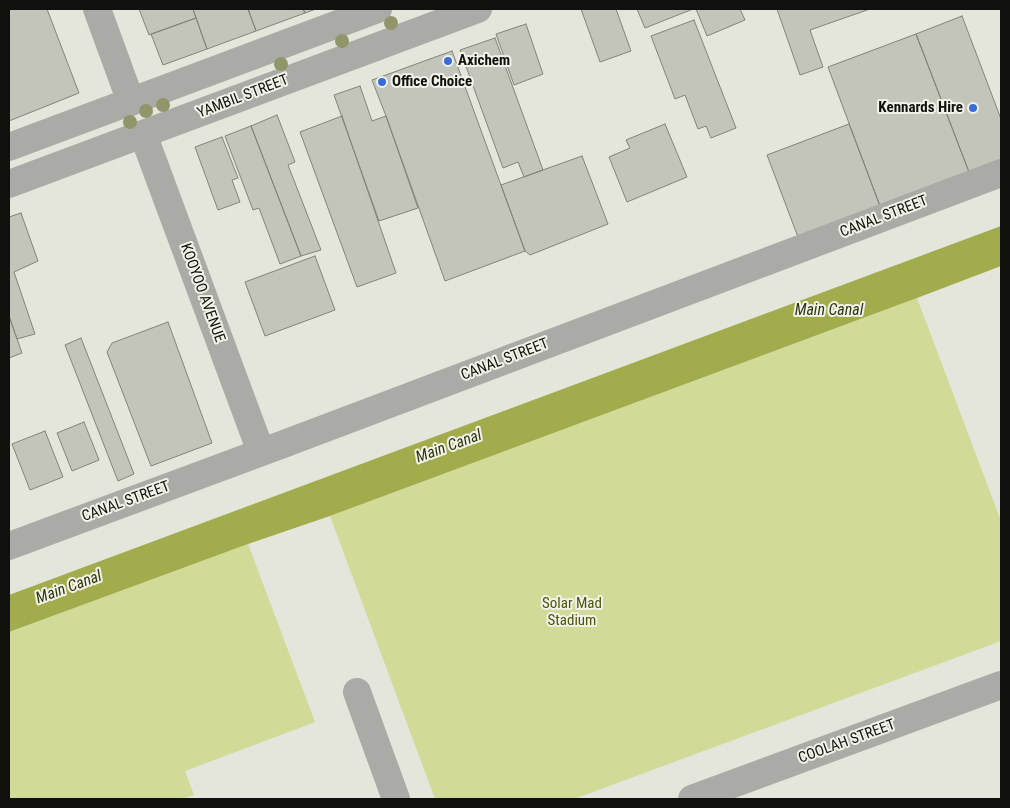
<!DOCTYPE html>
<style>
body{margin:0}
#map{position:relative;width:1010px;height:808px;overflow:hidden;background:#e4e5db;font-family:"Roboto Condensed",sans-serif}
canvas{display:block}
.frame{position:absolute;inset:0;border:10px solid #10100d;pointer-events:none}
</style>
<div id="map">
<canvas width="1010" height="808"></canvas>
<div class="frame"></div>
</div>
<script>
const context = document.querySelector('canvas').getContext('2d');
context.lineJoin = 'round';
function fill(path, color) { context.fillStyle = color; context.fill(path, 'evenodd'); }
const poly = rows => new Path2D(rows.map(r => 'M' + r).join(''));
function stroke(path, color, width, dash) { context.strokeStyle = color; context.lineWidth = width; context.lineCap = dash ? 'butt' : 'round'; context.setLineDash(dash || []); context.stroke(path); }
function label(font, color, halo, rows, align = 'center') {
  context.font = font + ' "Roboto Condensed",sans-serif'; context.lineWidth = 4; context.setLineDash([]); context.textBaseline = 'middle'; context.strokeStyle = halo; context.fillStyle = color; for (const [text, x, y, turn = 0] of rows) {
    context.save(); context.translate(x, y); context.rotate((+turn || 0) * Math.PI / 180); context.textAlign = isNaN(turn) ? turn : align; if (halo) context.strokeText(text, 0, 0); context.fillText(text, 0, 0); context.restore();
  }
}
const green = poly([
 [917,298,1001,521,1001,641,574,799,435,799,330,516],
 [248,544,315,722,185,771,194,795,182,799,9,799,9,632]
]);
const water = poly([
 [1001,226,1001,266,917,298,330,516,248,544,9,632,9,595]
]);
const building = poly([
 [9,9,47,9,79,93,9,121,9,9],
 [139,9,193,9,196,18,149,35,139,9],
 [193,9,248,9,256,31,207,49,193,9],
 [248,9,303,9,305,13,256,31,248,9],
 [303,9,316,9,305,13,303,9],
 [581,9,616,9,631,51,600,62,581,9],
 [637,9,693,9,645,28,637,9],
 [696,9,740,9,745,20,707,36,696,9],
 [777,9,870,9,810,30,823,67,800,75,777,9],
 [962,16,1001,119,1001,160,969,172,916,34,962,16],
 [196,18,207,49,163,65,151,34,196,18],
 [694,20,736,128,711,138,706,126,698,129,685,95,675,99,651,36,694,20],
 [526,24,543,74,514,85,496,34,526,24],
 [916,34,969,172,880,206,828,67,916,34],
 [495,38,543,170,524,177,518,162,503,168,460,50,495,38],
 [452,51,525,251,445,281,386,116,372,80,452,51],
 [360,86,372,121,386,116,418,208,379,221,334,95,360,86],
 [277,115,295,162,288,165,321,250,301,256,251,126,277,115],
 [342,116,396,273,357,287,300,132,342,116],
 [665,124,687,177,627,202,609,157,630,148,626,140,665,124],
 [849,124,880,206,798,237,767,155,849,124],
 [251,126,301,256,280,264,259,208,253,210,225,136,251,126],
 [222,137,238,178,232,180,240,202,218,210,195,147,222,137],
 [582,156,608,224,530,255,525,251,501,185,582,156],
 [21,213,38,261,14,272,35,334,17,339,9,316,9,217,21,213],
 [315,256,335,310,265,336,245,282,315,256],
 [9,316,22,353,9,358,9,316],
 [168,322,212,443,151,466,107,352,112,343,168,322],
 [81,338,134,474,118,481,65,345,81,338],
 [84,422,99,460,72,471,57,433,84,422],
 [45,431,63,477,30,490,12,444,45,431]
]);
const minor = poly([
 [97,9,131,102],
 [143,134,261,452],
 [9,147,378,9],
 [9,184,478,9],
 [9,546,281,445,1001,173],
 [357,692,396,799],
 [692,799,1001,685]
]);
const trees = [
 [391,23],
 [342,41],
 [281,64],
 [163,105],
 [146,111],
 [130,122]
];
const markers = [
 [448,61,5,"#3a6bdb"],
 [382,82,5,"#3a6bdb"],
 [973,108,5,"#3a6bdb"]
];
const poiNames = [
 ["Axichem",458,61],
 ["Office Choice",392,82],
 ["Kennards Hire",963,108,"right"]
];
const streetNames = [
 ["YAMBIL STREET",243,97,-21],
 ["CANAL STREET",884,217,-21],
 ["KOOYOO AVENUE",202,293,70],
 ["CANAL STREET",505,360,-21],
 ["CANAL STREET",126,502,-20],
 ["COOLAH STREET",847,742,-20]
];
const parkNames = [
 ["Solar Mad",572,604],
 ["Stadium",572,621]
];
const waterNames = [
 ["Main Canal",829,311],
 ["Main Canal",449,447,-20],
 ["Main Canal",69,588,-20]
];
fill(green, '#d2da98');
fill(water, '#a3ac4d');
fill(building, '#c3c5bb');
stroke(building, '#82847b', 1);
stroke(minor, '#aaaba6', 28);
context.fillStyle = '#929569';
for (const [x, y] of trees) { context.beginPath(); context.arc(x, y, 7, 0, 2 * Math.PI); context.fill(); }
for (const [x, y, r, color] of markers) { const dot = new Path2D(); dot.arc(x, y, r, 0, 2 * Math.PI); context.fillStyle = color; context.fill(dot); stroke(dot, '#f1f3e9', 2); }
label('bold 15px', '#10100d', '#f1f3e9', poiNames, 'left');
label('15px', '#10100d', '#f1f3e9', streetNames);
label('15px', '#4f540b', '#f1f3e9', parkNames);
label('italic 16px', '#31340b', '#f1f3e9', waterNames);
</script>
